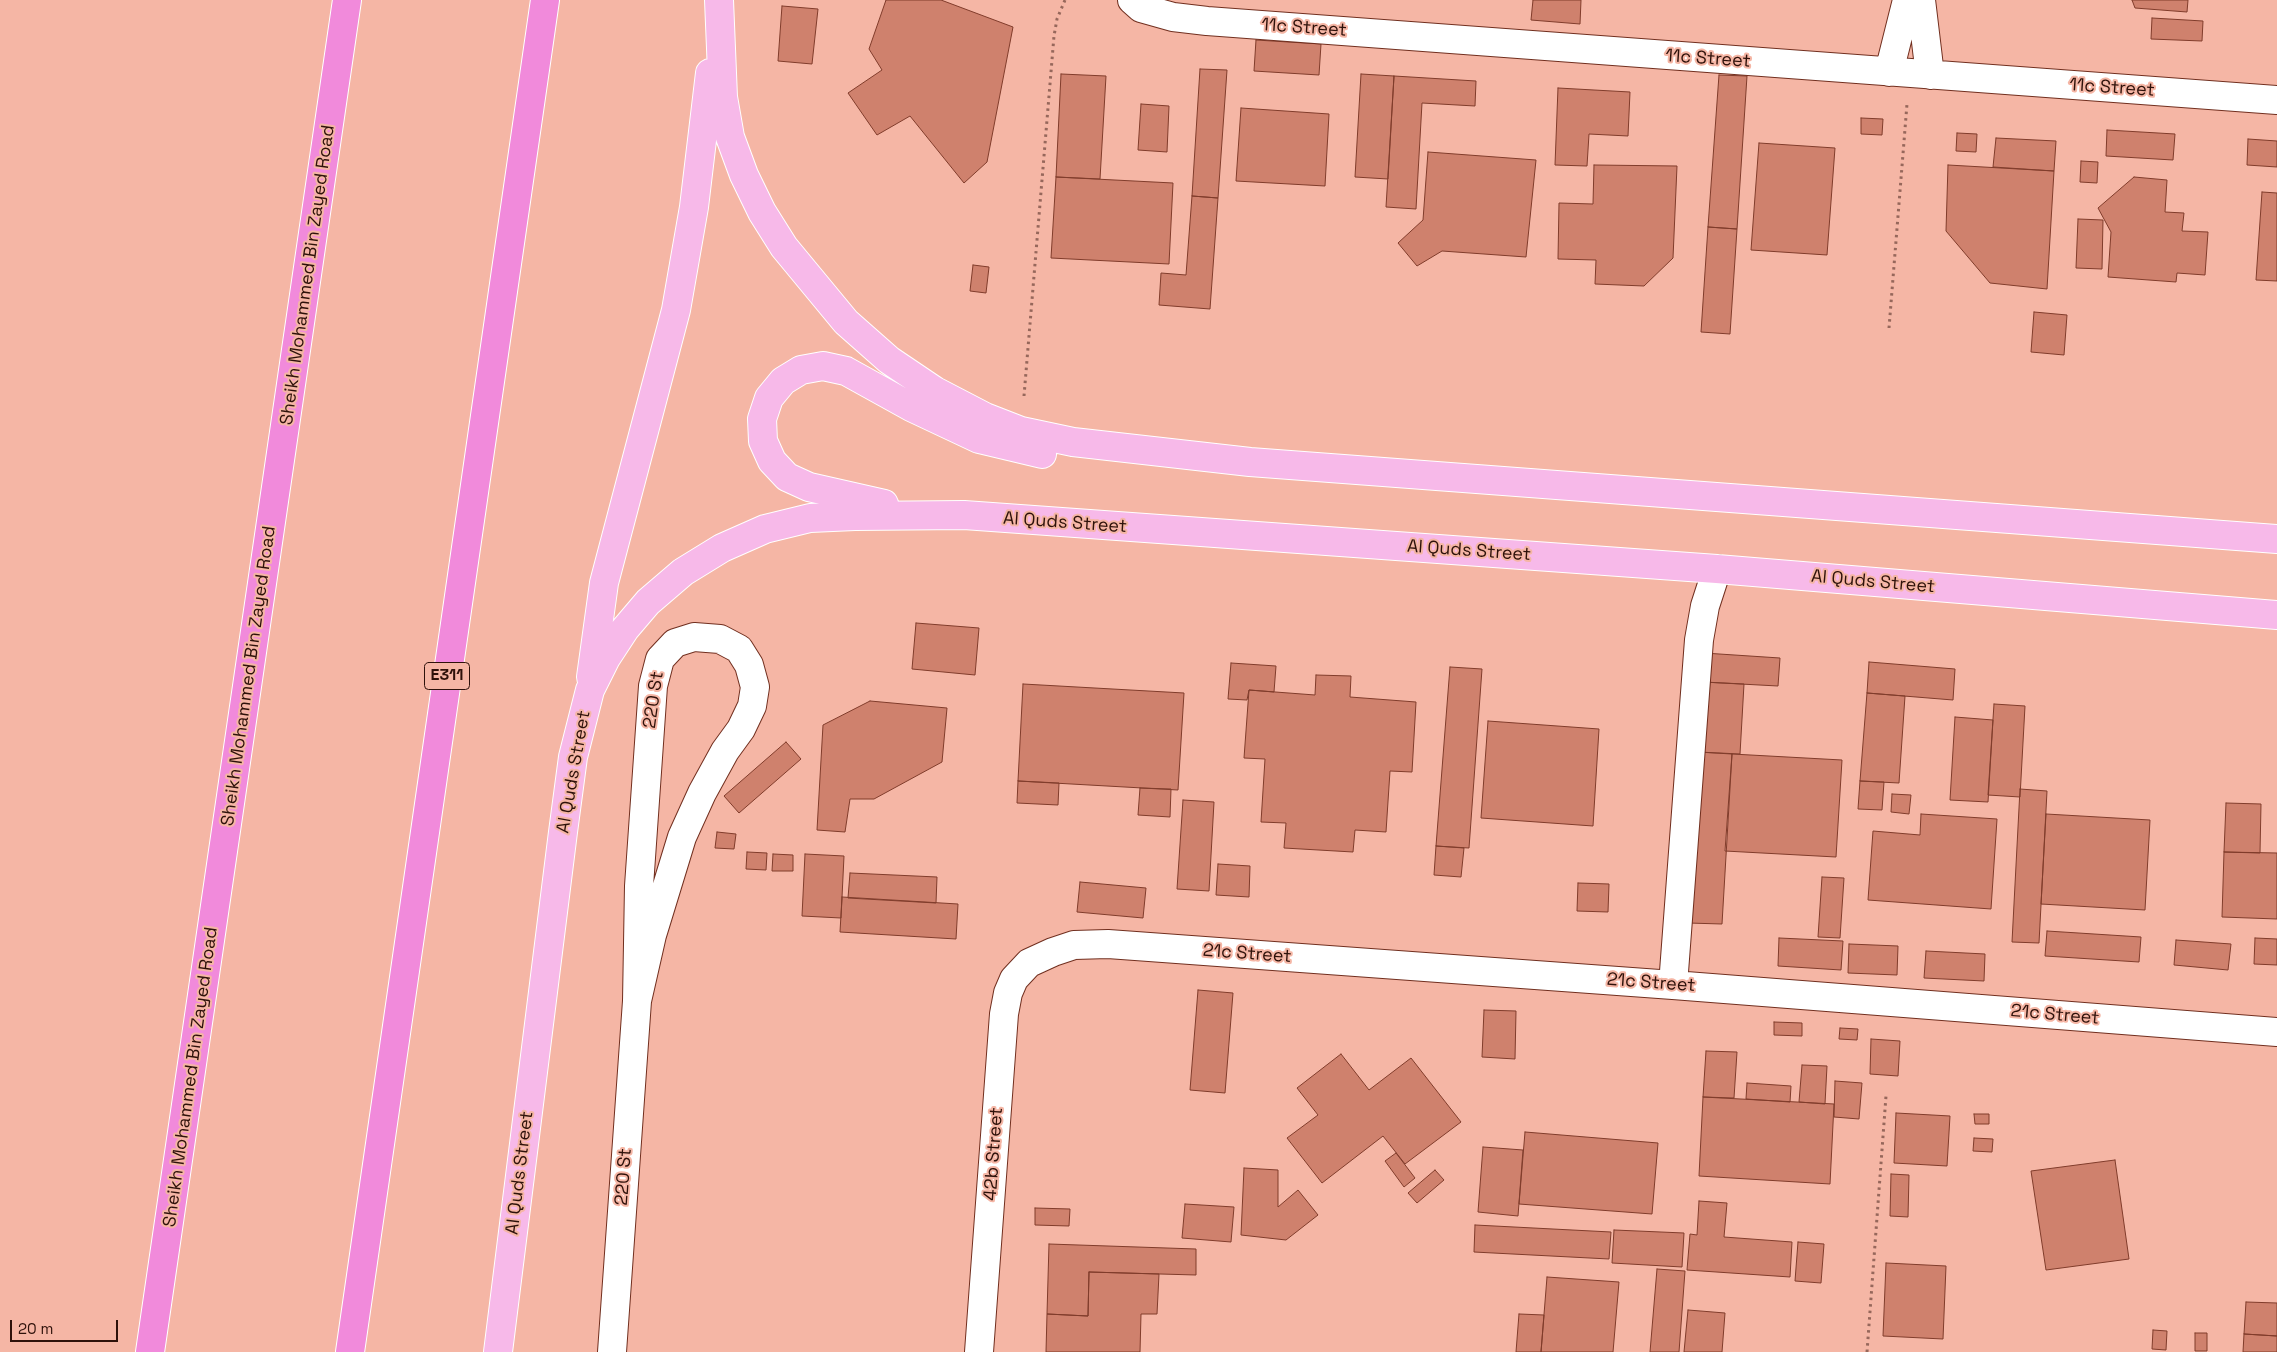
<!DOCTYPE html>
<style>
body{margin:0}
#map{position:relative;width:2277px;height:1352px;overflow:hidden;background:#f5b6a5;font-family:"Space Grotesk",sans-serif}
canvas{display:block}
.scale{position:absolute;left:10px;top:1320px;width:108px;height:22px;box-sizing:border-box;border:2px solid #2e110a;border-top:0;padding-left:6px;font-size:15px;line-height:18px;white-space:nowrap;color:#2e110a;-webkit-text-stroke:4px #f5b6a5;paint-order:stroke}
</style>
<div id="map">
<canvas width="2277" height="1352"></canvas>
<div class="scale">20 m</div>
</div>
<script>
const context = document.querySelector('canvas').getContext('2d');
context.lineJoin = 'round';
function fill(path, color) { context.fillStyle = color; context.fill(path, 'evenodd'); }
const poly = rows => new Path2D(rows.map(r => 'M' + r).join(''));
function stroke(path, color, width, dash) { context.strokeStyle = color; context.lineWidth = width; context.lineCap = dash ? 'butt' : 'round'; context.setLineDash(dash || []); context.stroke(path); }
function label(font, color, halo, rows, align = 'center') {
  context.font = font + ' "Space Grotesk",sans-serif'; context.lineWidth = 4; context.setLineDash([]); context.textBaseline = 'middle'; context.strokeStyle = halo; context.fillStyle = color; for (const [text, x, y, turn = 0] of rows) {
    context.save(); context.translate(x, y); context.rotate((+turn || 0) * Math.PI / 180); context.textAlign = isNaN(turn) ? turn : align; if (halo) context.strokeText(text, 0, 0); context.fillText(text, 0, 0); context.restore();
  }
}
const building = poly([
 [886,0,941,0,1013,27,987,162,964,183,910,116,877,135,848,93,882,70,869,49,886,0],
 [1533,0,1581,0,1580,24,1531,20,1533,0],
 [2132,0,2188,0,2187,12,2135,8,2132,0],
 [782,6,818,9,812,64,778,61,782,6],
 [2152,18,2203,21,2202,41,2151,39,2152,18],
 [1256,40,1321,44,1319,75,1254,71,1256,40],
 [1200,69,1227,70,1218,198,1192,196,1200,69],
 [1061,74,1106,76,1100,179,1056,177,1061,74],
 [1361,74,1394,76,1388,179,1355,177,1361,74],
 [1719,75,1747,76,1737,229,1708,227,1719,75],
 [1394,76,1476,81,1475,106,1422,103,1416,209,1386,207,1394,76],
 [1558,88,1630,92,1628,136,1589,134,1587,166,1555,165,1558,88],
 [1141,104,1169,106,1167,152,1138,150,1141,104],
 [1241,108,1329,114,1325,186,1236,181,1241,108],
 [1861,118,1883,119,1882,135,1861,134,1861,118],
 [2107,130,2175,134,2173,160,2106,156,2107,130],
 [1957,133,1977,134,1976,152,1956,151,1957,133],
 [1996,138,2056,141,2054,171,1993,167,1996,138],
 [2248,139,2277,141,2277,167,2247,165,2248,139],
 [1759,143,1835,148,1827,255,1751,250,1759,143],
 [1428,152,1536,160,1526,257,1442,251,1417,266,1398,243,1423,220,1428,152],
 [2081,161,2098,162,2097,183,2080,182,2081,161],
 [1594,165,1677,166,1673,258,1644,286,1595,284,1596,260,1558,259,1559,203,1593,204,1594,165],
 [1948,165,2054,171,2047,289,1990,283,1946,231,1948,165],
 [1056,177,1173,183,1169,264,1051,258,1056,177],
 [2134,177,2167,180,2165,212,2184,213,2182,231,2208,232,2205,275,2177,273,2176,282,2108,277,2111,232,2098,208,2134,177],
 [2262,192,2277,193,2277,281,2256,280,2262,192],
 [1192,196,1218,198,1210,309,1159,305,1161,273,1186,275,1192,196],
 [2078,219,2103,220,2102,269,2076,268,2078,219],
 [1708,227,1737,229,1730,334,1701,332,1708,227],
 [973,265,989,267,986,293,970,291,973,265],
 [2034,312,2067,315,2064,355,2031,352,2034,312],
 [916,623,979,628,975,675,912,669,916,623],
 [1704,653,1780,658,1778,686,1703,682,1704,653],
 [1869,662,1955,669,1953,700,1867,693,1869,662],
 [1231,663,1276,666,1274,692,1249,690,1247,700,1228,699,1231,663],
 [1450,667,1482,669,1469,848,1436,846,1450,667],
 [1316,675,1351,676,1350,697,1416,702,1412,772,1390,771,1386,832,1355,830,1353,852,1284,848,1286,823,1261,822,1265,759,1244,758,1249,690,1315,695,1316,675],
 [1703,682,1744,684,1740,754,1698,752,1703,682],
 [1023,684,1184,693,1178,790,1018,781,1023,684],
 [1867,693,1905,696,1899,783,1860,781,1867,693],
 [870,701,947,708,942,762,874,799,850,799,845,832,817,830,823,725,870,701],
 [1994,704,2025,706,2020,797,1988,795,1994,704],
 [1955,717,1993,720,1988,802,1950,800,1955,717],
 [1488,721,1599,729,1593,826,1481,818,1488,721],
 [786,742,801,759,739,813,724,796,786,742],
 [1698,752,1732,754,1722,924,1688,923,1698,752],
 [1732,754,1842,760,1836,857,1725,851,1732,754],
 [1018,781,1059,783,1058,805,1017,803,1018,781],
 [1860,781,1884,782,1882,810,1858,809,1860,781],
 [1140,788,1171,789,1170,817,1138,815,1140,788],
 [2020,789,2047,791,2039,943,2012,942,2020,789],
 [1892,794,1911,795,1909,814,1891,812,1892,794],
 [1183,800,1214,802,1209,891,1177,889,1183,800],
 [2226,803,2261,804,2260,853,2224,852,2226,803],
 [1921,814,1997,819,1991,909,1868,900,1873,831,1920,835,1921,814],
 [2046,814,2150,820,2145,910,2041,904,2046,814],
 [717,832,736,834,734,849,715,848,717,832],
 [1436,846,1464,848,1461,877,1434,875,1436,846],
 [747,852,767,853,766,870,746,869,747,852],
 [2224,852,2277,853,2277,919,2222,917,2224,852],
 [773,854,793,855,793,871,772,871,773,854],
 [805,854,844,856,841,918,802,916,805,854],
 [1218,864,1250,866,1249,897,1216,895,1218,864],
 [850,873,937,877,936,903,848,898,850,873],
 [1822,877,1844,878,1840,938,1818,937,1822,877],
 [1080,882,1146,888,1143,918,1077,912,1080,882],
 [1578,883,1609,884,1608,912,1577,911,1578,883],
 [842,897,958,904,956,939,840,932,842,897],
 [2047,931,2141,937,2139,962,2045,956,2047,931],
 [1779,938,1843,941,1841,970,1778,966,1779,938],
 [2255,938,2277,939,2277,965,2254,964,2255,938],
 [2176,940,2231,944,2228,970,2174,965,2176,940],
 [1849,944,1898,946,1897,975,1848,973,1849,944],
 [1926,951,1985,954,1984,981,1924,978,1926,951],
 [1198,990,1233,993,1225,1093,1190,1090,1198,990],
 [1484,1010,1516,1011,1515,1059,1482,1057,1484,1010],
 [1774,1022,1802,1023,1802,1036,1774,1035,1774,1022],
 [1840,1028,1858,1029,1857,1040,1839,1039,1840,1028],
 [1871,1039,1900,1041,1898,1076,1870,1074,1871,1039],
 [1706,1051,1737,1052,1734,1098,1703,1097,1706,1051],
 [1341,1054,1369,1090,1411,1058,1461,1122,1405,1164,1383,1136,1322,1183,1287,1138,1318,1115,1297,1088,1341,1054],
 [1802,1065,1827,1066,1825,1104,1799,1102,1802,1065],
 [1835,1081,1862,1083,1859,1119,1834,1117,1835,1081],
 [1747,1083,1791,1086,1790,1102,1746,1099,1747,1083],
 [1703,1097,1834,1104,1830,1184,1699,1176,1703,1097],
 [1896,1113,1950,1116,1947,1166,1894,1163,1896,1113],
 [1974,1114,1989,1114,1989,1124,1975,1124,1974,1114],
 [1525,1132,1658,1143,1652,1214,1519,1204,1525,1132],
 [1974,1138,1993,1139,1992,1152,1973,1151,1974,1138],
 [1483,1147,1523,1150,1518,1216,1478,1212,1483,1147],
 [1396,1153,1415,1178,1404,1187,1385,1161,1396,1153],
 [2115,1160,2129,1259,2046,1270,2031,1171,2115,1160],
 [1244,1168,1278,1170,1278,1207,1298,1190,1318,1215,1286,1240,1241,1235,1244,1168],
 [1435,1170,1444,1180,1417,1203,1408,1193,1435,1170],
 [1891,1174,1909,1175,1908,1217,1890,1216,1891,1174],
 [1699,1201,1727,1203,1724,1237,1792,1242,1790,1277,1687,1270,1690,1234,1697,1235,1699,1201],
 [1185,1204,1234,1207,1231,1242,1182,1238,1185,1204],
 [1035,1208,1070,1209,1069,1226,1035,1225,1035,1208],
 [1475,1225,1611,1232,1609,1259,1474,1252,1475,1225],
 [1614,1230,1684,1233,1682,1267,1612,1263,1614,1230],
 [1798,1242,1824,1244,1821,1283,1795,1281,1798,1242],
 [1049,1244,1196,1249,1196,1275,1089,1272,1088,1316,1047,1314,1049,1244],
 [1886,1263,1946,1266,1943,1339,1883,1336,1886,1263],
 [1657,1269,1685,1271,1679,1352,1650,1352,1657,1269],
 [1089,1272,1159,1274,1157,1314,1141,1314,1140,1352,1046,1352,1047,1314,1088,1316,1089,1272],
 [1547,1277,1619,1282,1613,1352,1541,1352,1547,1277],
 [2246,1302,2277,1303,2277,1336,2244,1334,2246,1302],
 [1688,1310,1725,1313,1722,1352,1684,1352,1688,1310],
 [1519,1314,1544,1315,1541,1352,1516,1352,1519,1314],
 [2153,1330,2167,1331,2166,1350,2152,1349,2153,1330],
 [2195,1333,2207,1333,2207,1351,2195,1351,2195,1333],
 [2244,1334,2277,1336,2277,1352,2243,1352,2244,1334]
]);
const path = poly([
 [1889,328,1907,104],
 [1024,396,1054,36,1057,19,1065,0],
 [1867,1352,1886,1096]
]);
const minor = poly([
 [1132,0,1141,8,1173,17,1207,21,2277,100],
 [1921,0,1930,75],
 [1889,72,1907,0],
 [1673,985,1699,640,1705,606,1717,569],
 [612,1352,637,1001,639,886,653,686,660,659,675,643,694,637,720,639,739,649,749,665,755,687,752,706,741,729,725,751,702,793,682,837,652,935,637,1001],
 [979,1352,1004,1014,1008,993,1014,979,1029,963,1053,952,1074,945,1108,944,1673,985,2277,1032]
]);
const major = poly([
 [719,0,723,97,730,137,744,175,762,212,784,247,846,322,889,360,935,391,985,417,1021,431,1073,442,1250,462,2277,539],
 [884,504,809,487,787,477,772,461,763,441,762,419,769,398,783,381,801,370,823,366,846,371,911,407,979,439,1042,454],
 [591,677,604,583,676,310,694,207,710,73],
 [498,1352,563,832,573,757,590,690,606,658,625,629,648,602,683,572,722,548,765,529,810,518,855,516,964,515,1717,569,2277,615]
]);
const highway = poly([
 [150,1352,347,0],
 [350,1352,545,0]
]);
const shields = [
 [447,676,45]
];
const shieldNames = [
 ["E311",447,676]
];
const streetNames = [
 ["11c Street",1304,28,4],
 ["11c Street",1708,59,4],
 ["11c Street",2112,88,4],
 ["Sheikh Mohammed Bin Zayed Road",308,275,-82],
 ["Al Quds Street",1065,523,4],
 ["Al Quds Street",1469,551,4],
 ["Al Quds Street",1873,582,5],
 ["Sheikh Mohammed Bin Zayed Road",249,676,-82],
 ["220 St",654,700,-82],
 ["Al Quds Street",574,772,-80],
 ["21c Street",1247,954,4],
 ["21c Street",1651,983,4],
 ["21c Street",2055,1015,5],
 ["Sheikh Mohammed Bin Zayed Road",191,1077,-82],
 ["42b Street",994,1154,-86],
 ["Al Quds Street",520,1173,-83],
 ["220 St",624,1177,-86]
];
fill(building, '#cf816d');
stroke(building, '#803c2b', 1);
stroke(minor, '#712f1f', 30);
stroke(major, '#fff', 30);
stroke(highway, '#fff', 30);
stroke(path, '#96675b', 3, [2.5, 4]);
stroke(minor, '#fff', 28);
stroke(major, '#f7b9e9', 28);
stroke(highway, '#f18adb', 28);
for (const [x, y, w] of shields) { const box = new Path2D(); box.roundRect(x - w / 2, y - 13.5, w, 27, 4); context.fillStyle = '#f5b6a5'; context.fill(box); stroke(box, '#2e110a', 1); }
label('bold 16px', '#2e110a', null, shieldNames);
label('18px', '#2e110a', '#f5b6a5', streetNames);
</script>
